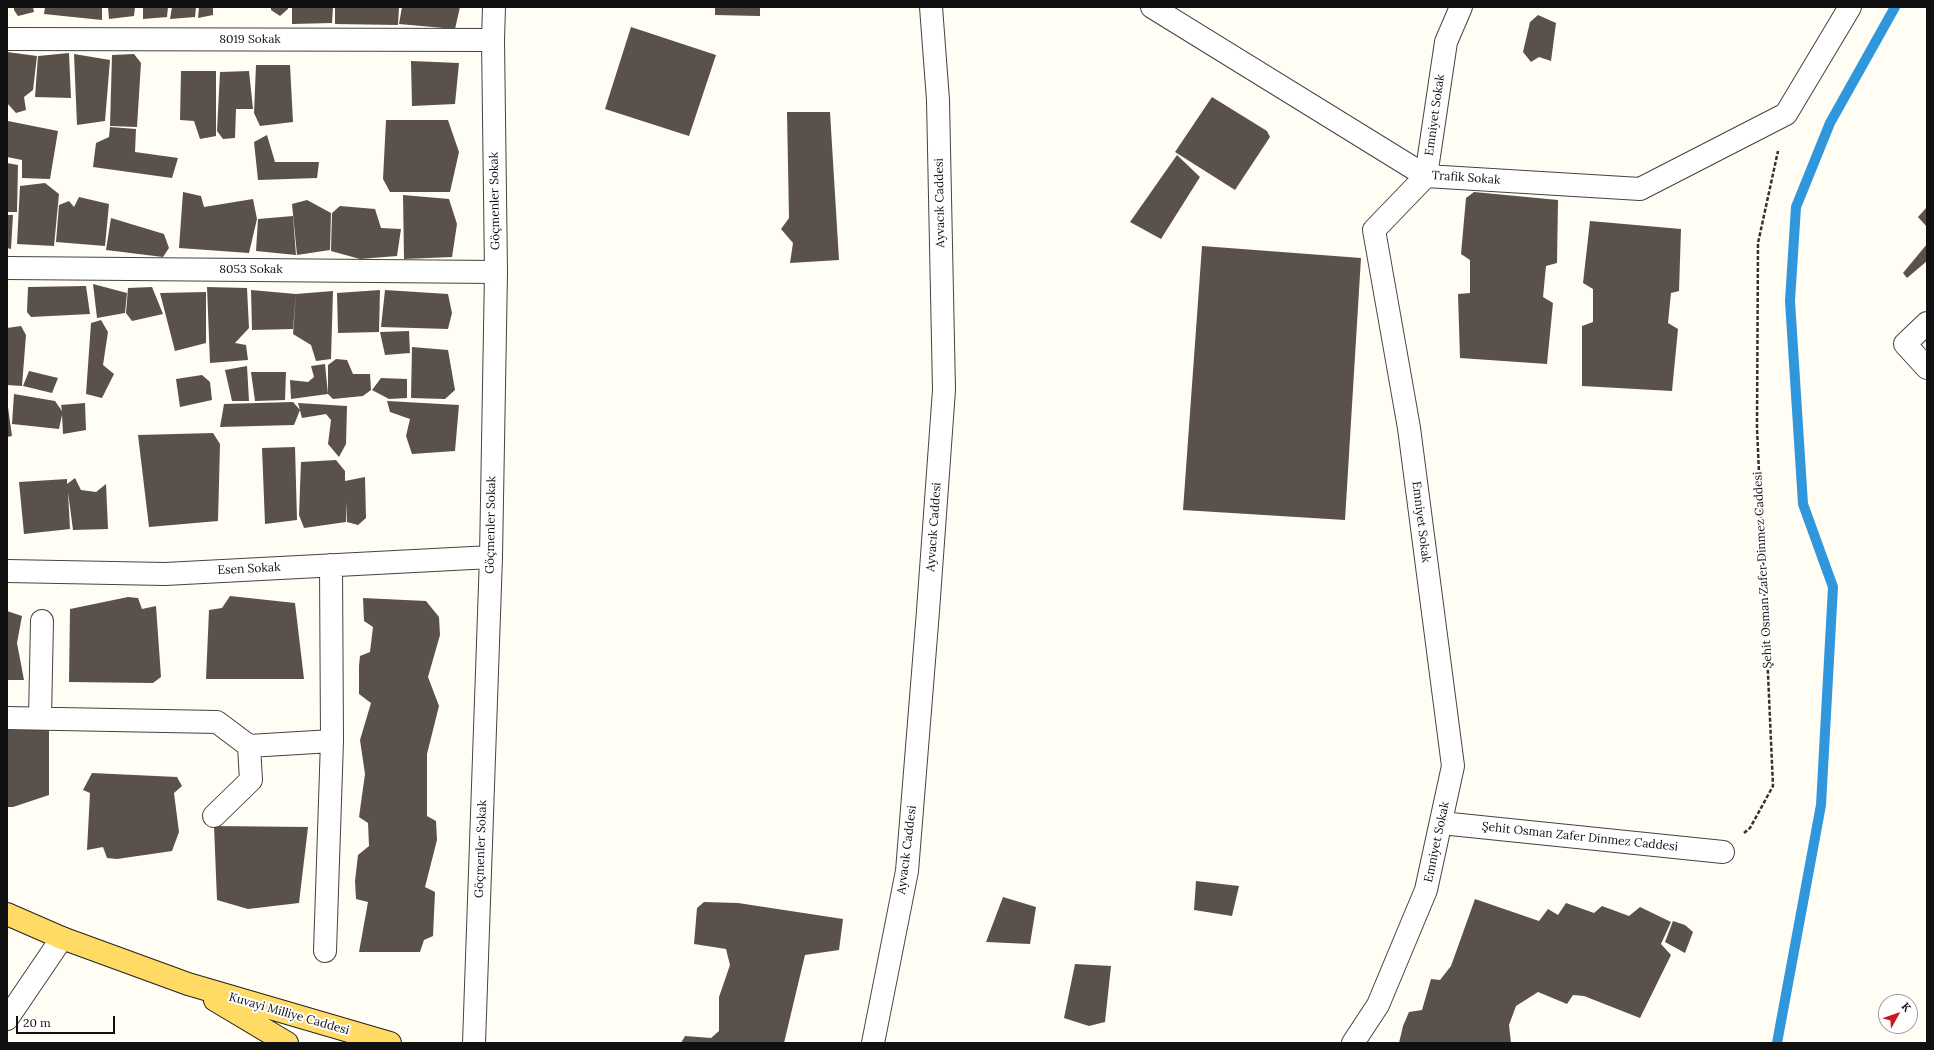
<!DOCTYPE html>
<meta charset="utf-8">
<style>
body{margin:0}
#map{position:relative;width:1934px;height:1050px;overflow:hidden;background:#fffdf4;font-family:Lora,serif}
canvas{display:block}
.frame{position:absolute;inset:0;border:8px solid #101010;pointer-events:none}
.north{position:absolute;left:1878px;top:994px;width:40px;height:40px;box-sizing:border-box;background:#fff;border:1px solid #9f9f9f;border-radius:50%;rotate:50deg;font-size:11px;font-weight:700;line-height:16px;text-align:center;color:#101010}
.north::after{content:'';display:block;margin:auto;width:14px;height:18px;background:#d2161f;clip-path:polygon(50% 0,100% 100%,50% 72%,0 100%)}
.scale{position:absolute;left:16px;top:1016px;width:99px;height:18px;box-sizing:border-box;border:2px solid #101010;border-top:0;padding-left:5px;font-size:12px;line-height:14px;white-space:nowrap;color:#101010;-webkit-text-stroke:3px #fff;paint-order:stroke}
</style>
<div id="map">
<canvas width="1934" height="1050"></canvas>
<div class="frame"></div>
<div class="north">K</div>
<div class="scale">20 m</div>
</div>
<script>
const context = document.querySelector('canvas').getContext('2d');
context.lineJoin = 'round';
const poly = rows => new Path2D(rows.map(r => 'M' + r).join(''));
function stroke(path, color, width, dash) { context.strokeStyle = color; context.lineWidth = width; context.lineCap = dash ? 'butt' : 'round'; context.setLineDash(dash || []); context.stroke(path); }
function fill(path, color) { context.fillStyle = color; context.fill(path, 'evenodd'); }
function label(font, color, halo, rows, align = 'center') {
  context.font = font + ' Lora,serif'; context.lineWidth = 4; context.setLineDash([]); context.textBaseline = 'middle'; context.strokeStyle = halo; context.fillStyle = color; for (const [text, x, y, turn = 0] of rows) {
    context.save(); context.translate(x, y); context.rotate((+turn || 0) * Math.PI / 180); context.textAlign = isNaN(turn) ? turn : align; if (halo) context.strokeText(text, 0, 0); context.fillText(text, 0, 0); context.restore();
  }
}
const stream = poly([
 [1777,1043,1821,805,1833,587,1803,504,1790,301,1796,207,1830,123,1895,7]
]);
const building = poly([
 [14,7,33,7,34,12,18,16,14,10],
 [45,7,102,7,102,20,44,14],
 [108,7,135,7,134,16,109,19],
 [143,7,168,7,167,17,143,19],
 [172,7,196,7,195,17,170,19],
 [199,7,213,7,213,15,198,18],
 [271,7,288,7,288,9,280,16,271,10],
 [292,7,333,7,332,23,292,24],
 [335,7,399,7,398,25,335,24],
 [402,7,460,7,455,29,399,24],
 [715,7,760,7,760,16,715,15],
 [1538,15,1556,23,1551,61,1539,57,1531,62,1523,52,1530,22],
 [631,27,716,55,689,136,605,109],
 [7,52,37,56,33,90,24,97,26,110,16,113,7,103],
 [69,53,71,98,35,97,38,56],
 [74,54,110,60,105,121,77,125],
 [134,54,141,63,137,127,110,126,112,55],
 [411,61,459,63,455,104,412,106],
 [256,65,290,65,293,122,260,126,254,113],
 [181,71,216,71,216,136,200,139,194,121,180,120],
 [249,71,253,109,236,109,235,138,223,139,217,131,220,72],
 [1212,97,1267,131,1270,137,1235,190,1175,152],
 [787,112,830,112,839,260,790,263,793,243,781,229,789,218],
 [386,120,448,120,459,152,450,192,390,192,383,179],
 [8,121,58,131,50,179,22,178,22,160,7,157],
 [110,127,136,129,135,152,178,158,172,178,93,167,96,143,109,137],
 [267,135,275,162,319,162,317,178,258,180,254,142],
 [1177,155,1200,177,1161,239,1130,222],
 [7,163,18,165,17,212,7,212],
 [45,183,59,194,54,246,17,244,20,186],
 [183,192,201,196,204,207,253,199,257,219,249,253,179,248],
 [1474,192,1558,200,1557,263,1546,266,1543,297,1553,303,1547,364,1460,358,1458,294,1470,293,1470,260,1461,254,1466,198],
 [403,195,449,199,457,224,452,257,404,259],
 [79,197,109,204,105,246,56,242,59,205,69,201,74,207],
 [307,200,331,213,330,250,297,255,292,204],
 [340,206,375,209,381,228,401,229,397,256,360,259,331,251,332,213],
 [1927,207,1927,227,1918,217],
 [7,215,13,215,11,249,7,248],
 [293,216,296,255,256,251,258,219],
 [111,218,164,234,169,248,163,257,106,250],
 [1590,221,1681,229,1679,291,1671,293,1668,323,1678,329,1672,391,1582,386,1582,326,1593,322,1593,289,1583,283],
 [1927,244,1927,261,1907,278,1903,273],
 [1202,246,1361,258,1345,520,1183,510],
 [93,284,127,293,125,313,97,318],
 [86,286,90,314,31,317,27,312,28,287],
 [152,287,163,314,132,321,126,313,128,288],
 [207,287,247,288,249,328,235,343,246,345,248,360,210,363],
 [251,290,296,294,293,329,252,330],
 [380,290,379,332,338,333,337,293],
 [385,290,448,294,452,313,448,329,381,327],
 [333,291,331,359,316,361,311,345,293,334,296,294],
 [206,292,206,343,175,351,160,293],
 [101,320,108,332,103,365,114,374,102,398,86,394,91,323],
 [21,326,26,335,22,386,7,385,7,328],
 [409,331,410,353,385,355,380,332],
 [412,347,448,350,455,390,445,399,411,398],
 [336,359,347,360,353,374,370,374,371,390,363,396,333,399,328,394,328,365],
 [325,364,328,394,291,399,290,380,308,382,314,377,311,366],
 [247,366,249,401,232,401,225,370],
 [29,371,58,378,52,393,23,386],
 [251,372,286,372,285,400,255,401],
 [202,375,210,382,212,400,180,407,176,379],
 [381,378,407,379,407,398,389,399,372,390],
 [14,394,55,401,62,411,61,405,85,403,86,430,63,434,62,415,59,429,12,424],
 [7,400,12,436,7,437],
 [387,401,459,405,455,451,412,454,406,436,410,419,390,412],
 [293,402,300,410,294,425,220,427,224,404],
 [298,403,347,406,346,444,339,457,328,444,331,420,326,414,302,418],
 [213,433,220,444,218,521,149,527,138,435],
 [295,447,297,520,265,524,262,448],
 [336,460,345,471,345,481,365,477,366,518,358,525,347,522,346,502,346,522,304,528,299,515,301,462],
 [75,478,81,490,96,492,106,484,108,529,73,530,68,492,70,529,24,534,19,482,67,479,67,484],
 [230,596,295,603,304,679,206,679,209,610,222,608],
 [128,597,138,598,142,609,156,606,161,677,153,683,69,682,70,609],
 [363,598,426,601,439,617,440,635,428,677,439,706,427,754,427,816,436,821,437,840,425,887,435,892,433,936,424,940,420,952,359,952,368,902,356,899,355,881,358,855,369,846,368,823,359,817,365,774,360,740,371,703,359,694,359,666,360,656,370,652,373,627,364,621],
 [7,611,22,616,17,643,24,680,7,680],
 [7,724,49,725,49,795,13,807,7,807],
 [92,773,177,777,182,786,174,793,179,832,172,851,117,859,107,858,103,847,87,850,90,793,83,790],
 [214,826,308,827,299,903,248,909,217,900],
 [1196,881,1239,886,1232,916,1194,910],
 [1003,897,1036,907,1030,944,986,942],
 [1475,899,1539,921,1548,909,1558,915,1566,903,1594,913,1602,906,1629,916,1640,907,1671,922,1661,944,1671,955,1640,1018,1584,996,1573,995,1567,1004,1538,992,1516,1006,1509,1025,1511,1043,1399,1043,1403,1026,1409,1012,1422,1010,1431,979,1440,980,1451,966],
 [704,902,738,903,843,919,839,950,805,955,784,1043,681,1043,685,1036,711,1038,719,1031,719,997,730,965,726,949,694,944,697,908],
 [1673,921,1685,925,1693,932,1685,953,1665,942],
 [1075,964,1111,966,1105,1022,1089,1026,1064,1018]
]);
const path = poly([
 [1744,833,1750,828,1773,786,1757,428,1758,243,1778,151]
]);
const minor = poly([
 [1152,7,1426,176,1640,189,1786,114,1850,7],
 [7,39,493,40],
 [7,268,496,272],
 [1927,323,1905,344,1927,368],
 [7,571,165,574,491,557],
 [7,718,217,722,249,746,332,741,331,565],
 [40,718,42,621],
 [214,816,251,780,249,746],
 [1441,823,1723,852],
 [325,951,332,741],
 [7,1019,62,938],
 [474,1043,491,557,496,272,493,40,494,7],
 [873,1043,907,871,928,611,944,390,938,100,931,7],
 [1353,1043,1378,1005,1426,890,1453,766,1409,428,1374,230,1426,176,1446,42,1461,7]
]);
const major = poly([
 [7,914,62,938,188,984,390,1043],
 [215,1000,287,1043]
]);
const streetNames = [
 ["8019 Sokak",250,40],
 ["Emniyet Sokak",1435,115,-82],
 ["Trafik Sokak",1466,178,4],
 ["Göçmenler Sokak",495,201,-91],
 ["Ayvacık Caddesi",940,203,-91],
 ["8053 Sokak",251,270],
 ["Emniyet Sokak",1421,522,83],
 ["Göçmenler Sokak",491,525,-89],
 ["Ayvacık Caddesi",934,527,-86],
 ["Esen Sokak",249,569,-3],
 ["Şehit Osman Zafer Dinmez Caddesi",1763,570,-93],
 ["Şehit Osman Zafer Dinmez Caddesi",1580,837,6],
 ["Emniyet Sokak",1437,842,-78],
 ["Göçmenler Sokak",481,849,-88],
 ["Ayvacık Caddesi",907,850,-83],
 ["Kuvayi Milliye Caddesi",289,1014,16]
];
stroke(stream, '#3097dd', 10);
fill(building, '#5b514b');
stroke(minor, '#434343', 24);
stroke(major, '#212121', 24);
stroke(path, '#323232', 2.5, [4, 2]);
stroke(minor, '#fff', 22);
stroke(major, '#ffda64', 22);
label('12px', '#101010', '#fff', streetNames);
</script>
